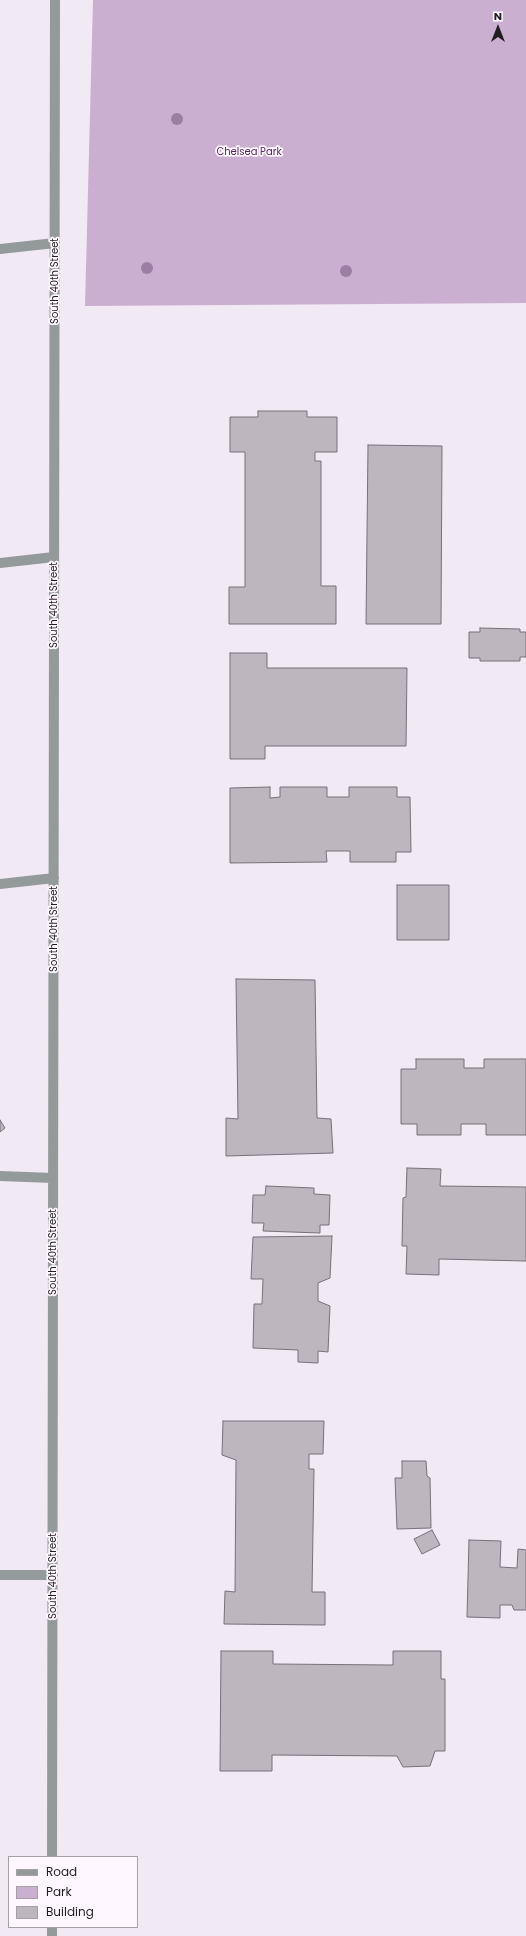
<!DOCTYPE html>
<style>
body{margin:0}
#map{position:relative;width:526px;height:1936px;overflow:hidden;background:#f1e9f3;font-family:Poppins,sans-serif}
canvas{display:block}
.legend{position:absolute;left:8px;top:1856px;width:130px;height:72px;box-sizing:border-box;background:#fef7ff;border:1px solid #a6a0a7;margin:0;padding:5px 7px;list-style:none;font-size:12px;color:#211e22}
.legend li{display:flex;align-items:center;gap:8px;height:20px}
.legend b{width:20px;border:1px solid #a6a0a7}
.north{position:absolute;left:478px;top:8px;width:40px;height:40px;-webkit-text-stroke:3px #fef7ff;paint-order:stroke;rotate:0deg;font-size:11px;font-weight:700;line-height:16px;text-align:center;color:#211e22}
.north::after{content:'';display:block;margin:auto;width:14px;height:18px;background:#211e22;clip-path:polygon(50% 0,100% 100%,50% 72%,0 100%)}
</style>
<div id="map">
<canvas width="526" height="1936"></canvas>
<ul class="legend">
<li><b style="height:5px;background:#949999"></b>Road</li>
<li><b style="height:11px;background:#cbafd0"></b>Park</li>
<li><b style="height:11px;background:#bdb6bf"></b>Building</li>
</ul>
<div class="north">N</div>
</div>
<script>
const context = document.querySelector('canvas').getContext('2d');
context.lineJoin = 'round';
function fill(path, color) { context.fillStyle = color; context.fill(path, 'evenodd'); }
const poly = rows => new Path2D(rows.map(r => 'M' + r).join(''));
function stroke(path, color, width, dash) { context.strokeStyle = color; context.lineWidth = width; context.lineCap = dash ? 'butt' : 'round'; context.setLineDash(dash || []); context.stroke(path); }
function label(font, color, halo, rows, align = 'center') {
  context.font = font + ' Poppins,sans-serif'; context.lineWidth = 3.5; context.setLineDash([]); context.textBaseline = 'middle'; context.strokeStyle = halo; context.fillStyle = color; for (const [text, x, y, turn = 0] of rows) {
    context.save(); context.translate(x, y); context.rotate((+turn || 0) * Math.PI / 180); context.textAlign = isNaN(turn) ? turn : align; if (halo) context.strokeText(text, 0, 0); context.fillText(text, 0, 0); context.restore();
  }
}
const green = poly([
 [93,0,526,0,526,303,85,306]
]);
const building = poly([
 [258,411,307,411,307,417,337,417,337,452,315,452,315,461,321,461,321,586,336,586,336,624,229,624,229,587,245,587,245,452,230,452,230,417,258,417,258,411],
 [368,445,442,446,441,624,366,624,368,445],
 [480,628,520,629,520,632,526,632,526,657,520,657,520,661,480,661,480,658,469,658,469,632,480,632,480,628],
 [230,653,267,653,267,668,407,668,406,746,265,746,265,759,230,759,230,653],
 [270,787,270,798,280,797,280,787,327,787,327,797,349,797,349,787,397,787,397,797,410,797,411,852,396,852,396,862,350,862,350,851,326,851,327,862,230,863,230,788,270,787],
 [397,885,449,885,449,940,397,940,397,885],
 [236,979,315,980,317,1118,331,1119,333,1153,226,1156,226,1118,238,1119,236,979],
 [416,1059,464,1059,464,1068,484,1068,484,1059,526,1059,526,1135,486,1135,486,1124,461,1124,461,1135,417,1135,417,1124,401,1124,401,1069,416,1069,416,1059],
 [0,1120,5,1128,0,1132,0,1120],
 [407,1168,441,1169,440,1186,526,1187,526,1261,439,1259,439,1275,406,1274,407,1246,402,1246,403,1198,406,1197,407,1168],
 [266,1186,314,1188,314,1194,330,1195,329,1225,320,1225,320,1233,263,1231,264,1223,252,1223,253,1195,265,1195,266,1186],
 [332,1236,330,1278,318,1283,318,1301,330,1306,328,1352,318,1351,318,1363,298,1362,298,1350,253,1348,254,1304,262,1304,263,1279,251,1279,253,1237,332,1236],
 [223,1421,324,1421,323,1454,309,1454,309,1469,314,1469,312,1592,325,1592,325,1625,224,1624,225,1591,235,1592,236,1460,222,1455,223,1421],
 [402,1461,426,1461,427,1476,430,1478,431,1528,397,1529,395,1478,402,1478,402,1461],
 [432,1530,440,1545,422,1554,414,1539,432,1530],
 [469,1540,501,1541,500,1567,517,1568,518,1549,526,1550,526,1610,514,1610,512,1605,500,1605,500,1618,467,1617,469,1540],
 [221,1651,273,1651,273,1664,393,1665,393,1651,441,1651,441,1679,445,1679,445,1751,435,1751,430,1766,403,1767,397,1756,272,1755,272,1771,220,1771,221,1651]
]);
const minor = poly([
 [0,249,55,243],
 [0,563,54,557],
 [0,884,54,878],
 [0,1176,53,1178],
 [0,1575,53,1575],
 [52,1857,55,0],
 [52,1927,52,1936]
]);
const trees = [
 [177,119],
 [147,268],
 [346,271]
];
const parkNames = [
 ["Chelsea Park",249,152]
];
const streetNames = [
 ["South 40th Street",55,281,-90],
 ["South 40th Street",54,605,-90],
 ["South 40th Street",54,929,-90],
 ["South 40th Street",53,1252,-90],
 ["South 40th Street",53,1576,-90]
];
fill(green, '#cbafd0');
fill(building, '#bdb6bf');
stroke(building, '#777078', 1);
stroke(minor, '#949999', 10);
context.fillStyle = '#9c7ea2';
for (const [x, y] of trees) { context.beginPath(); context.arc(x, y, 6, 0, 2 * Math.PI); context.fill(); }
label('10px', '#56265f', '#fef7ff', parkNames);
label('10px', '#211e22', '#fef7ff', streetNames);
</script>
